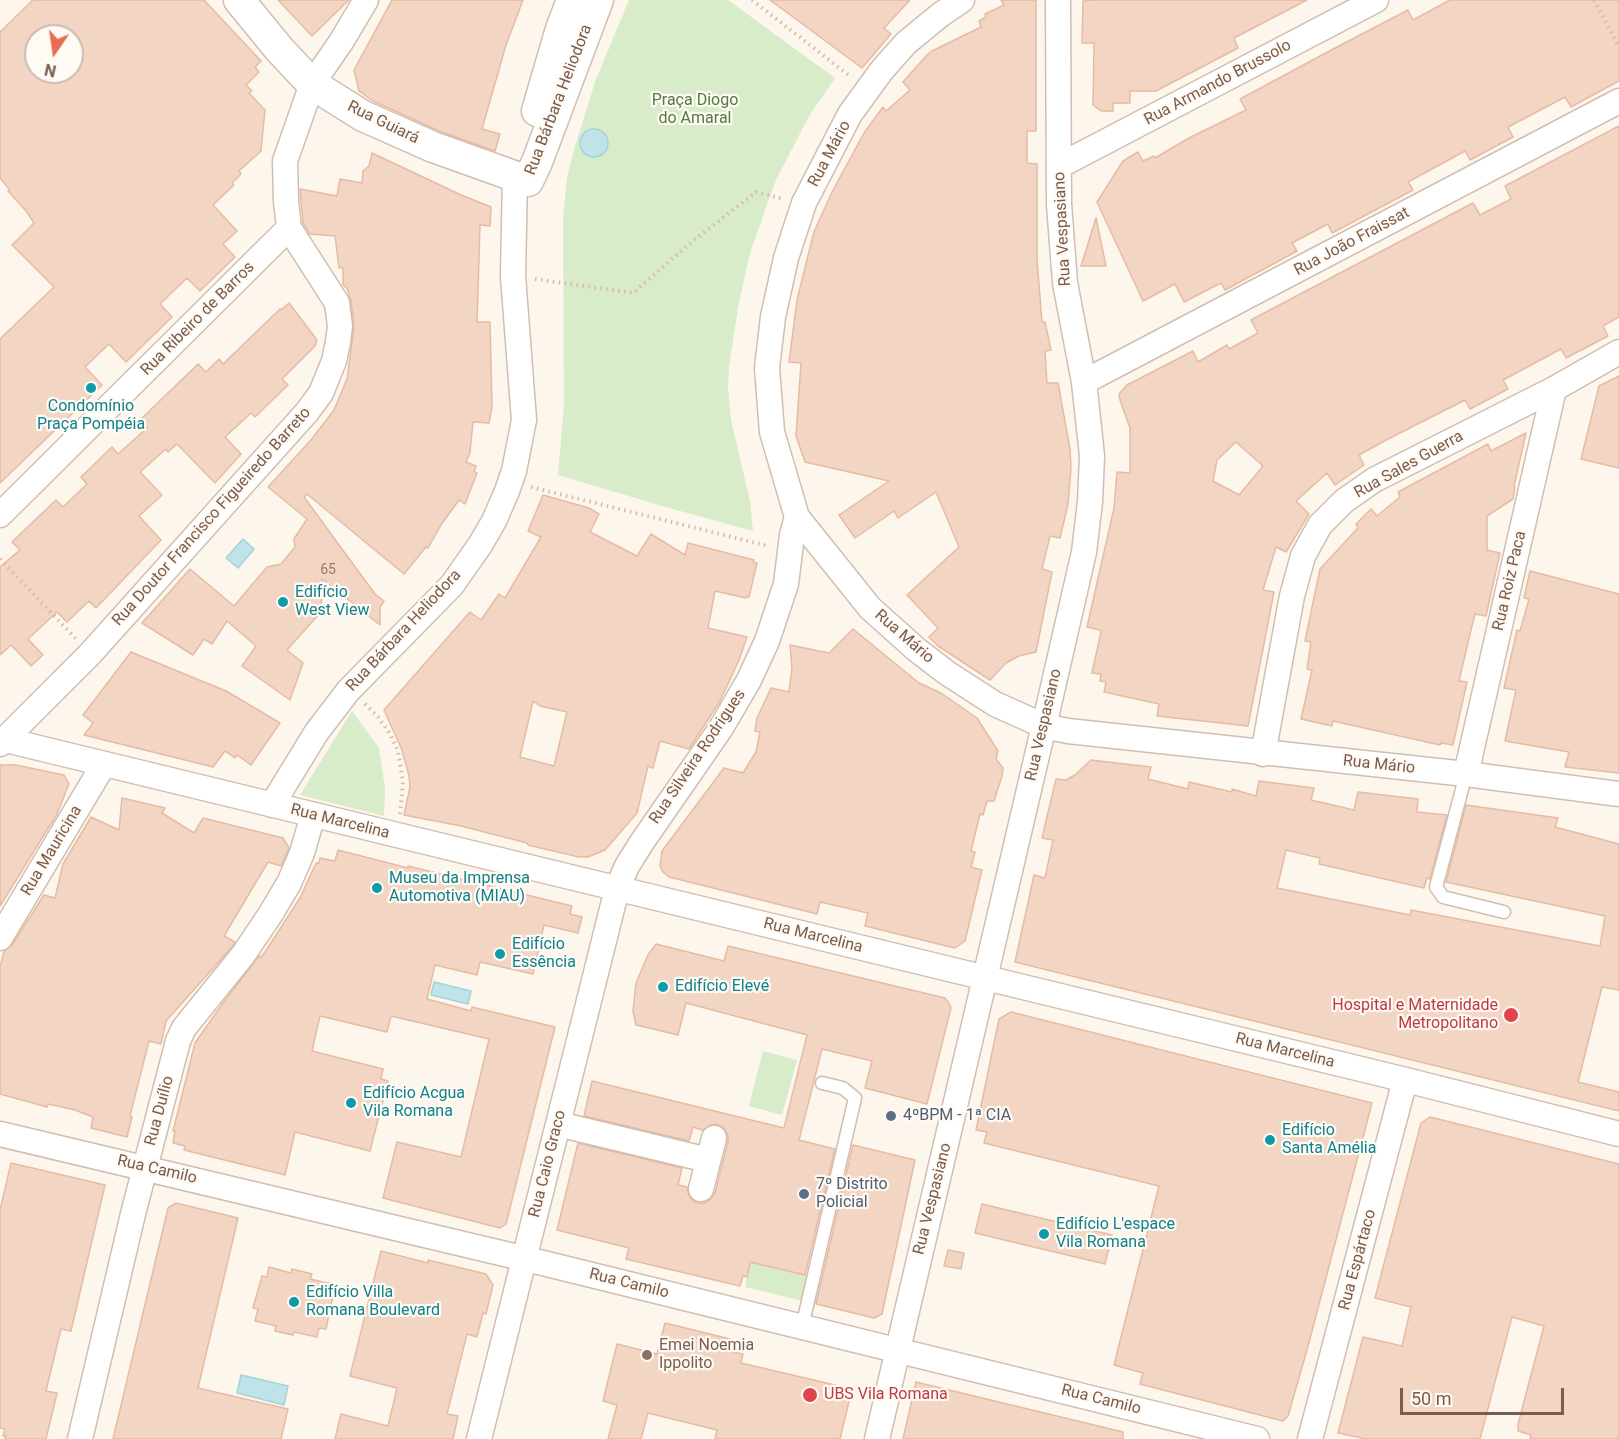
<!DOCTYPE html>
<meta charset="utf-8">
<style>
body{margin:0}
#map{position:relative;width:1619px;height:1439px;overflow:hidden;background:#fdf6ec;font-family:Roboto,sans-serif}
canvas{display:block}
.north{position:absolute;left:24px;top:24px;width:60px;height:60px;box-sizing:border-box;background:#fffaf3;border:2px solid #cabbb1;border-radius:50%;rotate:193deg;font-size:16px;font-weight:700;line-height:24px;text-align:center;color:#7a5c4d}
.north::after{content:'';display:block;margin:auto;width:21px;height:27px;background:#e76f51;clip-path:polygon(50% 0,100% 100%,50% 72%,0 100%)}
.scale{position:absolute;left:1400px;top:1388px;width:164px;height:27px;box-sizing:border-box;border:3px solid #7a5c4d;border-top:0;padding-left:8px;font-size:18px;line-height:21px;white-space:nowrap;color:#7a5c4d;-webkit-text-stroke:4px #fffaf3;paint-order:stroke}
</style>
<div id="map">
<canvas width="1619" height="1439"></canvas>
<div class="north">N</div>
<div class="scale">50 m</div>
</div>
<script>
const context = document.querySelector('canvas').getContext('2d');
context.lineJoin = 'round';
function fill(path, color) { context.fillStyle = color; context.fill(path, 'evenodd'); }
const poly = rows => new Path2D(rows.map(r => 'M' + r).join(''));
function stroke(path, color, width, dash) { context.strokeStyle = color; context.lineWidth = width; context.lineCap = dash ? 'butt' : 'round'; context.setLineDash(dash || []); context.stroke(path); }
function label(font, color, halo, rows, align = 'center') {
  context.font = font + ' Roboto,sans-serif'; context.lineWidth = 4.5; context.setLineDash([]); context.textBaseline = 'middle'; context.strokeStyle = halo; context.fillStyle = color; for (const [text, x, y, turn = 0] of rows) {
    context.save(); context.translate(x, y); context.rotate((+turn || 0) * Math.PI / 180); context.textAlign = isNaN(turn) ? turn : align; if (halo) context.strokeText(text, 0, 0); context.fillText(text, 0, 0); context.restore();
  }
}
const green = poly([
 [629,0,728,0,835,78,809,116,775,182,750,253,739,302,729,366,728,389,731,420,750,501,753,531,662,506,558,475,564,405,563,216,567,178,573,153,595,82],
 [352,711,379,748,385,789,384,816,300,795],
 [763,1051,797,1060,782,1115,749,1106],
 [750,1262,809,1276,803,1301,745,1287]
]);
const water = poly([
 '580 143a14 14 0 1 1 28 0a14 14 0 1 1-28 0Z',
 [243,539,254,549,238,568,226,558,243,539],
 [434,982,471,991,468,1004,431,995,434,982],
 [241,1375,288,1386,284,1405,237,1393,241,1375]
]);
const building = poly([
 [33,0,204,0,261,61,255,67,259,72,246,85,252,91,249,93,265,110,261,151,239,171,241,174,232,183,234,185,213,205,237,231,223,244,235,257,200,291,187,278,160,304,172,317,126,362,109,344,85,367,102,385,0,483,0,339,54,287,12,245,34,223,26,211,8,191,10,190,0,178,0,32,33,0],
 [36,36,72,36,72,72,36,72,36,36],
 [278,0,349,0,312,36,278,0],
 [392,0,523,0,506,45,482,129,500,134,495,151,439,131,373,101,359,91,354,70,392,0],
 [770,0,910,0,884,28,891,34,862,68,770,0],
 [1001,0,1036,0,1036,131,1027,131,1027,163,1037,164,1037,260,1042,322,1045,322,1051,350,1045,351,1047,383,1058,383,1070,449,1071,468,1068,504,1060,538,1050,536,1042,569,1052,572,1036,652,1019,656,1006,663,990,680,938,646,929,637,938,628,907,595,959,547,936,492,898,518,894,511,855,538,839,515,889,481,805,462,796,436,801,363,789,362,797,300,814,232,832,192,864,133,883,107,886,111,910,90,903,82,927,55,932,51,981,27,979,21,986,17,985,14,1004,5,1001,0],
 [1094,0,1307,0,1234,38,1238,48,1156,91,1130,91,1130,103,1113,103,1113,111,1101,111,1093,105,1094,43,1082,43,1083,1,1094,0],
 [1450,0,1619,0,1619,81,1571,107,1565,97,1508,127,1513,137,1470,160,1465,151,1408,182,1413,190,1332,233,1328,224,1292,243,1297,251,1225,290,1221,283,1184,302,1175,284,1143,301,1097,202,1123,161,1138,152,1143,161,1154,156,1155,158,1189,138,1246,110,1240,99,1337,47,1408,10,1413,20,1450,0],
 [1619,126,1619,317,1603,326,1608,336,1566,358,1561,349,1503,380,1508,389,1470,409,1465,400,1388,439,1359,455,1364,465,1335,485,1327,473,1296,501,1309,514,1286,552,1276,547,1263,590,1274,592,1248,726,1157,716,1159,704,1104,692,1106,682,1100,681,1101,674,1092,673,1101,632,1100,630,1087,627,1114,508,1117,472,1130,473,1130,428,1120,400,1119,394,1127,385,1193,351,1198,362,1227,345,1229,349,1258,333,1251,320,1473,203,1480,215,1511,199,1505,186,1619,126],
 [1236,442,1263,466,1239,495,1213,481,1217,460,1236,442],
 [372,153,459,194,491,207,490,226,480,225,477,322,490,322,492,407,489,423,473,422,470,453,466,462,476,466,474,472,477,473,465,504,459,500,441,525,428,548,426,547,404,574,307,494,304,497,375,594,384,601,380,607,380,625,322,579,321,612,287,650,303,663,290,700,242,666,256,646,227,621,212,644,204,639,193,655,142,623,190,569,234,606,267,567,281,564,295,547,294,539,307,519,268,487,311,440,334,410,347,379,354,327,351,301,347,288,343,285,343,268,339,268,335,236,310,234,303,223,300,189,337,196,340,179,362,183,363,171,369,166,372,153],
 [1096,218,1106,266,1081,266,1096,218],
 [289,303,317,340,315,346,282,379,288,385,255,417,251,413,225,437,241,454,215,483,177,444,168,452,166,449,140,472,162,495,139,516,161,540,96,608,89,601,67,622,57,612,28,639,43,655,31,666,11,645,0,655,0,567,20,550,12,542,56,500,63,507,87,484,81,477,112,447,118,454,147,428,140,420,198,364,206,372,219,359,223,364,280,309,281,310,289,303],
 [1619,376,1619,468,1581,459,1599,386,1619,376],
 [1526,433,1514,486,1515,487,1513,499,1487,516,1487,550,1500,553,1486,616,1475,614,1470,634,1459,681,1467,682,1453,745,1441,743,1440,745,1333,721,1332,726,1301,719,1312,670,1307,669,1311,642,1305,641,1320,569,1358,528,1356,524,1371,509,1377,516,1400,497,1398,492,1488,444,1491,451,1526,433],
 [543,495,589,508,599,514,590,532,637,556,651,534,685,555,688,543,754,560,753,562,757,563,749,597,746,597,746,598,715,591,708,628,747,637,739,660,720,701,689,749,660,741,653,768,648,766,637,813,605,850,588,857,579,857,528,845,527,843,461,826,404,815,410,787,409,776,402,750,384,710,470,612,481,620,499,594,505,598,541,537,528,531,543,495],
 [533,701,540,706,567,712,554,766,520,757,533,701],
 [1530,571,1619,594,1619,773,1565,767,1569,752,1505,741,1516,690,1504,688,1517,630,1520,631,1529,599,1524,598,1530,571],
 [853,629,919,683,941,693,977,718,998,751,996,759,1003,768,1002,776,994,801,987,801,983,815,980,814,971,851,975,852,971,867,982,870,965,941,955,948,865,926,868,913,820,902,817,914,669,877,663,872,660,866,662,851,724,768,743,773,756,752,760,732,755,731,757,718,771,688,789,692,792,668,790,645,829,653,853,629],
 [131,652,226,691,280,723,251,765,237,755,235,758,225,751,213,767,84,735,93,723,83,715,131,652],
 [1091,760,1151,767,1148,779,1188,789,1189,782,1232,792,1232,789,1256,796,1259,781,1314,788,1311,800,1354,810,1358,792,1418,799,1417,812,1447,815,1430,879,1427,878,1424,888,1319,864,1320,858,1286,850,1277,888,1410,915,1411,910,1600,946,1605,916,1446,882,1466,805,1558,818,1555,827,1619,844,1619,990,1602,987,1578,1082,1619,1092,1619,1111,1015,962,1034,875,1045,878,1053,840,1042,838,1056,779,1066,780,1075,775,1091,760],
 [0,765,16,765,64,775,69,784,57,814,0,906,0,765],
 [122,798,165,808,162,813,194,833,203,818,283,838,289,848,281,866,268,862,224,936,235,942,232,947,166,1021,161,1044,149,1041,130,1116,132,1117,127,1137,91,1128,93,1117,75,1110,48,1104,47,1107,0,1094,0,967,4,951,12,945,44,895,55,898,63,864,91,817,119,830,122,798],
 [338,850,408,868,408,866,572,906,570,914,582,917,578,933,544,925,533,974,480,962,477,975,435,965,427,999,471,1011,472,1007,555,1027,506,1224,500,1228,383,1198,397,1142,461,1157,489,1039,391,1016,387,1032,320,1016,312,1051,383,1069,381,1079,388,1081,370,1151,295,1132,285,1175,184,1150,185,1146,173,1143,175,1131,173,1131,195,1043,223,1003,259,956,261,957,265,952,300,898,316,863,319,863,320,858,335,861,338,850],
 [656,944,724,961,728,946,945,998,950,1005,951,1008,927,1104,865,1088,872,1061,822,1049,799,1140,835,1149,805,1275,750,1262,747,1277,743,1276,740,1286,626,1259,629,1248,557,1230,578,1143,682,1168,678,1185,687,1187,688,1193,692,1200,697,1203,704,1203,711,1199,715,1193,728,1142,728,1135,724,1128,717,1124,710,1125,703,1130,693,1127,689,1141,584,1116,592,1081,784,1128,807,1035,686,1003,678,1035,636,1025,633,1011,636,983,648,955,656,944],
 [1011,1012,1372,1103,1307,1350,1288,1416,1283,1421,1140,1384,1143,1373,1114,1365,1159,1186,984,1143,987,1132,976,1130,999,1019,1011,1012],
 [1430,1117,1619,1164,1619,1439,1530,1439,1531,1435,1518,1431,1518,1424,1544,1326,1512,1317,1480,1439,1366,1439,1338,1433,1363,1337,1402,1346,1411,1307,1375,1298,1421,1123,1430,1117],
 [853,1145,915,1160,882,1314,874,1318,816,1304,853,1145],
 [11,1163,105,1185,71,1331,61,1329,51,1370,46,1391,57,1393,46,1439,5,1439,6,1436,3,1436,5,1429,0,1428,0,1210,11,1163],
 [176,1203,238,1218,198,1388,288,1409,281,1439,113,1439,168,1208,176,1203],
 [982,1204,1112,1235,1105,1264,975,1233,982,1204],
 [948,1250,964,1253,961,1269,944,1266,948,1250],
 [381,1251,428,1263,428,1260,486,1274,493,1285,486,1314,483,1313,477,1337,467,1334,447,1414,458,1416,453,1439,335,1439,341,1414,388,1426,397,1388,350,1376,381,1251],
 [269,1267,291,1273,292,1269,312,1274,310,1279,332,1284,329,1295,333,1296,326,1329,319,1328,317,1337,294,1332,293,1335,275,1331,276,1326,255,1321,258,1309,253,1308,262,1276,267,1277,269,1267],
 [665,1323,730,1339,727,1351,743,1354,741,1363,852,1389,840,1439,715,1439,717,1430,648,1413,641,1439,608,1439,617,1405,603,1401,617,1344,657,1354,665,1323],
 [916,1382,1123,1432,1123,1439,903,1439,916,1382]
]);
const path = poly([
 [752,0,851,77],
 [1594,0,1619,47],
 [535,279,633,293,693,241,756,192,783,199],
 [531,487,768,546],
 [0,559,76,639],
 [365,704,378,717,390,734,398,751,403,782,400,814]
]);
const service = poly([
 [1466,774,1436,887,1443,897,1504,912],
 [802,1327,855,1098,843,1088,822,1083]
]);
const minor = poly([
 [962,0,940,15,906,43,882,70,850,114,804,203,786,258,773,317,767,368,772,432,797,517,870,608,917,650,947,673,995,704,1044,726,1068,731,1466,774,1619,794],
 [1059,166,1376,0],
 [1084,382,1619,101],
 [0,515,289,228],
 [6,740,1402,1079,1619,1134],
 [0,744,90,654,307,412,321,393,334,361,338,342,340,326,337,303,289,228,286,201,285,161,312,84,341,42,366,0],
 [1263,754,1292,596,1303,556,1320,525,1344,501,1374,480,1554,389,1619,352],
 [1466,774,1554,389],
 [272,805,316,733,348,691,452,585,480,545,494,521,507,491,514,471,524,420,513,276,515,176],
 [0,938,104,764],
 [558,1124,708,1160],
 [0,1134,547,1264,1257,1439],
 [701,1189,714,1138],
 [80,1439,133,1214,178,1041,184,1028,243,955,270,915,289,883,302,853,313,815],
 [479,1439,617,889,627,866,642,842,721,728,749,680,767,641,786,584,792,535,797,517],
 [877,1439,1050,700,1084,552,1090,502,1092,456,1084,382,1065,283,1059,204,1058,0],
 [1310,1439,1405,1080]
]);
const tertiary = poly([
 [239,0,280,50,312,84,363,116,433,147,528,181,537,162,598,0],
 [537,111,561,29,572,0]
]);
const markers = [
 [91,388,6,"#0f9aa8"],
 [283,602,6,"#0f9aa8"],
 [377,888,6,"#0f9aa8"],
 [500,954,6,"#0f9aa8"],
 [663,987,6,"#0f9aa8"],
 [1511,1015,8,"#e0444e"],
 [351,1103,6,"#0f9aa8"],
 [891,1116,6,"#5c6f8a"],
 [1270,1140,6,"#0f9aa8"],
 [804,1194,6,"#5c6f8a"],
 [1044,1234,6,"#0f9aa8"],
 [294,1302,6,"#0f9aa8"],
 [647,1355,6,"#8d6e63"],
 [810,1395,8,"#e0444e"]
];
const numberNames = [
 ["65",328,570]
];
const streetNames = [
 ["Rua Armando Brussolo",1218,83,-28],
 ["Rua Bárbara Heliodora",559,100,-69],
 ["Rua Guiará",383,123,26],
 ["Rua Mário",830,154,-62],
 ["Rua Vespasiano",1063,229,-93],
 ["Rua João Fraissat",1352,242,-28],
 ["Rua Ribeiro de Barros",198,319,-45],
 ["Rua Sales Guerra",1409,465,-29],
 ["Rua Doutor Francisco Figueiredo Barreto",212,517,-48],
 ["Rua Roiz Paca",1510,581,-77],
 ["Rua Bárbara Heliodora",404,631,-47],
 ["Rua Mário",904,637,41],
 ["Rua Vespasiano",1044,725,-77],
 ["Rua Silveira Rodrigues",698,757,-56],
 ["Rua Mário",1379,765,6],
 ["Rua Marcelina",340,822,14],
 ["Rua Mauricina",52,851,-59],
 ["Rua Marcelina",813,936,14],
 ["Rua Marcelina",1285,1051,14],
 ["Rua Duílio",160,1111,-75],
 ["Rua Caio Graco",548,1164,-76],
 ["Rua Camilo",157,1170,13],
 ["Rua Vespasiano",933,1199,-76],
 ["Rua Espártaco",1358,1260,-75],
 ["Rua Camilo",629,1284,14],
 ["Rua Camilo",1101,1400,14]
];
const parkNames = [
 ["Praça Diogo",695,101],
 ["do Amaral",695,119]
];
const cultureNames = [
 ["Condomínio",91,407,"center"],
 ["Praça Pompéia",91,425,"center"],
 ["Edifício",295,593],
 ["West View",295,611],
 ["Museu da Imprensa",389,879],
 ["Automotiva (MIAU)",389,897],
 ["Edifício",512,945],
 ["Essência",512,963],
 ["Edifício Elevé",675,987],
 ["Edifício Acgua",363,1094],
 ["Vila Romana",363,1112],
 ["Edifício",1282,1131],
 ["Santa Amélia",1282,1149],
 ["Edifício L'espace",1056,1225],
 ["Vila Romana",1056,1243],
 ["Edifício Villa",306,1293],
 ["Romana Boulevard",306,1311]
];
const healthNames = [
 ["Hospital e Maternidade",1498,1006],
 ["Metropolitano",1498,1024],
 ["UBS Vila Romana",824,1395,"left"]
];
const serviceNames = [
 ["4ºBPM - 1ª CIA",903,1116],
 ["7º Distrito",816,1185],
 ["Policial",816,1203]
];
const educationNames = [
 ["Emei Noemia",659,1346],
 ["Ippolito",659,1364]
];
fill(green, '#d8ecc9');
fill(water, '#bfe3e8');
stroke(water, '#a5d3da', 1.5);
fill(building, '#f3d5c3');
stroke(building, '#e6bba3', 1.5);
stroke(service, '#d1beb0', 15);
stroke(minor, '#d1beb0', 27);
stroke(tertiary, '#d1beb0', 33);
stroke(path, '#d9b8a5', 4, [1.5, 4.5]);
stroke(service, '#fff', 12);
stroke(minor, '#fff', 24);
stroke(tertiary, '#fff', 30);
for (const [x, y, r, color] of markers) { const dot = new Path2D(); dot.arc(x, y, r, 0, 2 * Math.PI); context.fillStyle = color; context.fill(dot); stroke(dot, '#fffaf3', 2); }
label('14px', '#987a6a', null, numberNames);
label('16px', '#7a5c4d', '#fffaf3', streetNames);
label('16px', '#537a41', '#fffaf3', parkNames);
label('16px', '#0d838f', '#fffaf3', cultureNames, 'left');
label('16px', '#be3a42', '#fffaf3', healthNames, 'right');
label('16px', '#4e5e75', '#fffaf3', serviceNames, 'left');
label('16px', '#785e54', '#fffaf3', educationNames, 'left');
</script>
